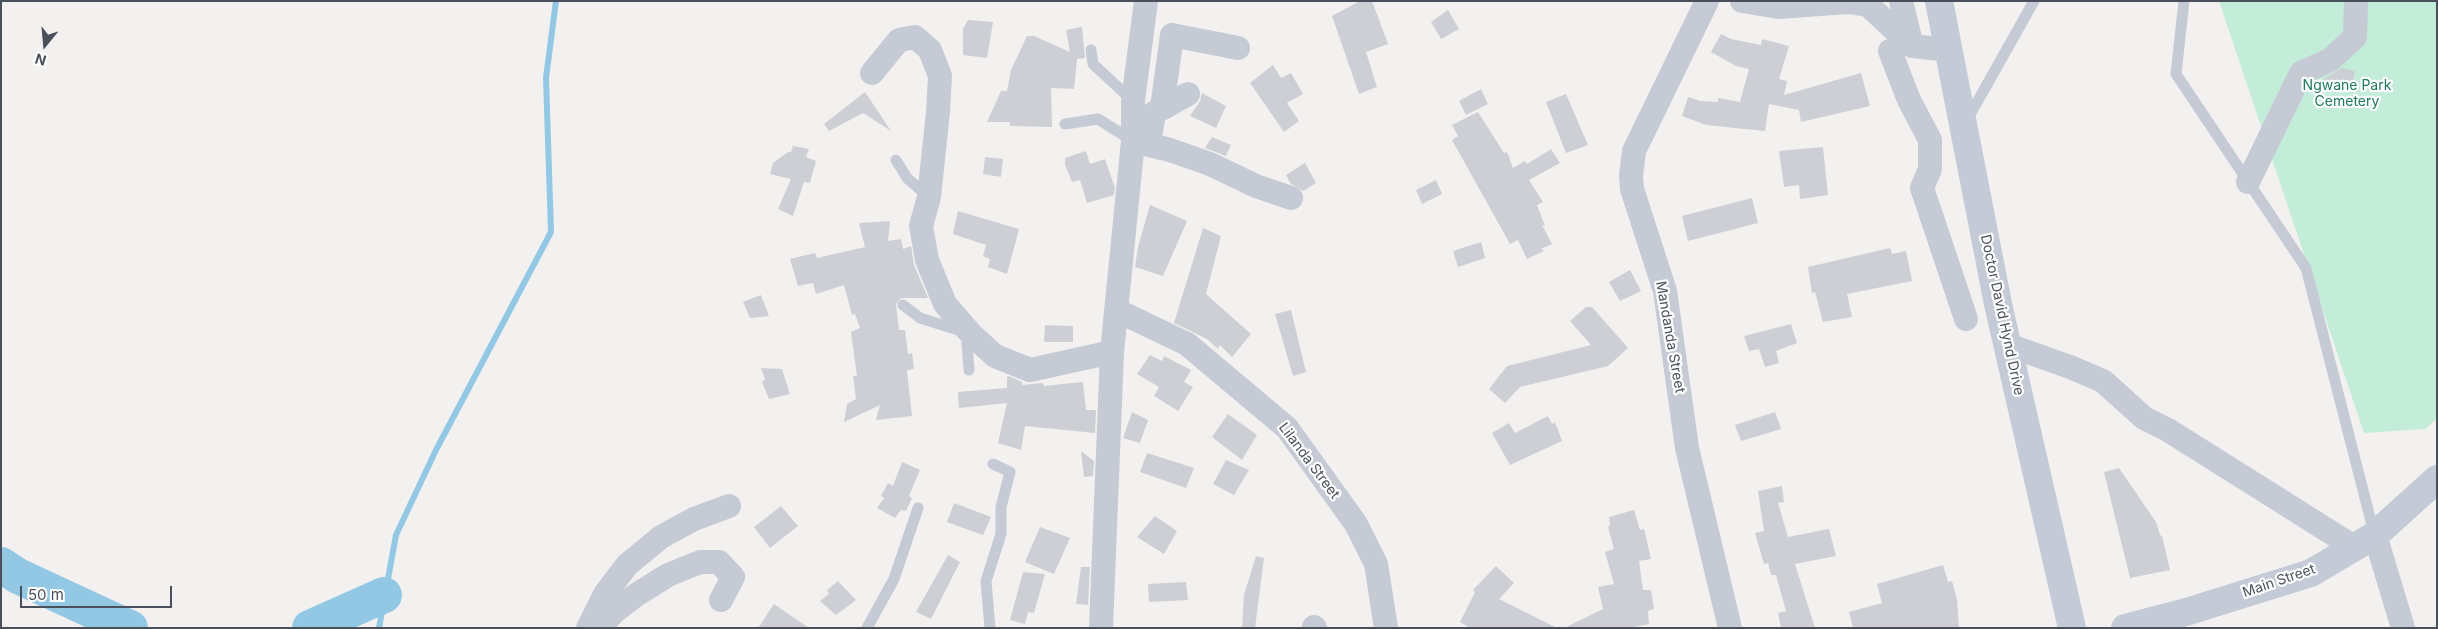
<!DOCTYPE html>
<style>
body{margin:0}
#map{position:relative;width:2438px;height:629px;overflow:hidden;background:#f2f1f0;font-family:Inter,sans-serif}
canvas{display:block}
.frame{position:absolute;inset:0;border:2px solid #49505c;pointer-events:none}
.north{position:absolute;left:20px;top:20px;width:50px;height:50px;-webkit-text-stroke:4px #fff;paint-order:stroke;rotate:197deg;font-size:14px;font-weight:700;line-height:20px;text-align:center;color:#49505c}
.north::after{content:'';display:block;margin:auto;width:18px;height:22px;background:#49505c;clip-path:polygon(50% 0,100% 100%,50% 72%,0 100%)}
.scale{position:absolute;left:20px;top:586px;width:152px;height:22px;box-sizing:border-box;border:2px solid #49505c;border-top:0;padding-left:6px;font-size:15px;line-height:18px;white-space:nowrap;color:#49505c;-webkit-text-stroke:4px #fff;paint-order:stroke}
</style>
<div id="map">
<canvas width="2438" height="629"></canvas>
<div class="frame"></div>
<div class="north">N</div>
<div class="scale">50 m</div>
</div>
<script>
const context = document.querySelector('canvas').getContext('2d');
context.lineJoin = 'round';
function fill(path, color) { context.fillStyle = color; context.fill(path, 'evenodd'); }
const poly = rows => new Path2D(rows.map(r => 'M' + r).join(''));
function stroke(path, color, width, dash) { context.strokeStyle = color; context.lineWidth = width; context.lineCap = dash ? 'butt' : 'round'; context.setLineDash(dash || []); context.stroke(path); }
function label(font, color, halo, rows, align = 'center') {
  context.font = font + ' Inter,sans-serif'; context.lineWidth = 4.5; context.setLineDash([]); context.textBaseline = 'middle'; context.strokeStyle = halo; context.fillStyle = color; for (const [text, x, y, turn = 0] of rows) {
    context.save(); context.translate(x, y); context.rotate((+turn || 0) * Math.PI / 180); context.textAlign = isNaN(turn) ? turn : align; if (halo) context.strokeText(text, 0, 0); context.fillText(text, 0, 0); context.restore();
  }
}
const green = poly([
 [2219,1,2437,1,2437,418,2425,429,2364,433]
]);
const stream = poly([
 [379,628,396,535,436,450,551,232,546,78,556,1]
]);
const river = poly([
 [1,565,18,576,130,628],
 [310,628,384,595]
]);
const building = poly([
 [1360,1,1372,1,1388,44,1366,52,1377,87,1359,94,1332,16],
 [1448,10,1459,29,1441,39,1431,22],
 [968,20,993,22,987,58,963,55,963,29],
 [1082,27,1085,58,1077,59,1074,89,1051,88,1052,127,1010,126,1010,122,987,122,1001,91,1007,91,1011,70,1027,36,1034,36,1070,52,1066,30],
 [1721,34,1731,39,1761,45,1762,39,1789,46,1779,79,1787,81,1784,95,1861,73,1870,106,1801,122,1799,110,1769,104,1765,131,1706,125,1682,116,1688,97,1700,101,1718,102,1718,98,1740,102,1749,69,1736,66,1711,52],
 [1273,65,1281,78,1291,73,1303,94,1287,103,1299,121,1284,132,1250,83],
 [2342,68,2355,71,2352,86,2322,80],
 [1481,89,1488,104,1466,115,1459,101],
 [865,92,891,131,863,113,829,131,824,124],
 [1202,93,1226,106,1216,128,1190,116,1200,101],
 [1566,94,1588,145,1566,153,1546,102],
 [1478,112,1504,153,1507,152,1513,168,1525,161,1527,164,1551,149,1560,163,1529,180,1543,202,1537,205,1545,226,1542,225,1552,244,1541,249,1544,251,1527,259,1518,240,1510,244,1452,140,1458,136,1452,125],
 [1212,137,1231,145,1226,156,1205,148],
 [793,146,809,149,806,157,816,161,810,183,804,182,793,216,778,209,791,179,770,174,773,163,788,152,791,152],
 [1823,147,1828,195,1800,199,1799,185,1784,187,1779,151],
 [1086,151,1090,164,1105,159,1115,188,1114,195,1087,203,1080,180,1072,182,1065,165,1065,158],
 [985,157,1003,159,1001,177,983,174],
 [1305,163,1316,183,1303,191,1291,184,1286,175],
 [1436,180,1442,194,1422,204,1416,190],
 [1752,198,1758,223,1688,241,1682,216],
 [1150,205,1187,221,1163,276,1135,267,1138,247],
 [958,211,1019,229,1007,274,988,267,990,259,983,256,986,245,953,234],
 [890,221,888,241,901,239,903,249,911,246,914,265,928,298,901,298,896,304,899,330,905,330,908,354,912,353,914,369,907,370,912,416,876,420,880,405,844,422,847,404,856,399,853,376,857,376,851,332,860,328,855,314,852,315,844,285,816,294,813,283,798,286,790,259,815,253,817,258,865,247,859,223],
 [1203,228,1221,236,1206,294,1251,334,1232,357,1220,345,1218,349,1207,339,1174,323],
 [1481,242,1485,258,1458,267,1453,251],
 [1890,248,1892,254,1906,251,1912,281,1847,294,1852,317,1823,322,1815,292,1812,293,1808,267],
 [1630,270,1641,291,1620,301,1609,282],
 [761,295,769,316,750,318,743,302],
 [1586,307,1592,307,1628,348,1608,366,1520,387,1505,403,1489,389,1507,366,1591,345,1570,321],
 [1291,310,1306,372,1293,376,1275,314],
 [1791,324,1797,343,1776,351,1779,363,1765,367,1759,349,1749,351,1744,336],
 [1045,325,1073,326,1073,342,1044,342],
 [1150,355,1162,361,1164,356,1191,370,1184,382,1193,387,1178,411,1154,396,1159,387,1137,374],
 [761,368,782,369,790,394,769,399,762,382,765,379],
 [1009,376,1022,382,1022,385,1043,383,1044,386,1083,382,1086,410,1096,410,1095,433,1025,426,1021,450,998,443,1007,403,959,408,958,392,1007,388,1007,377],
 [1132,412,1148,420,1140,443,1123,438],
 [1775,412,1781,429,1741,441,1735,425],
 [1228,414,1257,435,1242,460,1212,437],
 [1548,416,1552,424,1555,422,1562,441,1510,465,1492,433,1509,423,1515,433],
 [1081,451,1094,461,1093,476,1084,477],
 [1147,453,1194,468,1186,488,1140,472],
 [1226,460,1249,470,1234,495,1213,484],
 [902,462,920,470,909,496,912,498,906,511,901,510,895,518,877,508,884,498,881,496,888,483,893,486],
 [2119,468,2156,522,2160,535,2162,536,2170,570,2130,578,2104,472],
 [1782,486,1784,502,1778,503,1788,537,1829,529,1836,556,1795,564,1815,628,1781,628,1778,613,1786,611,1776,575,1771,575,1768,563,1764,564,1755,533,1764,531,1758,491],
 [954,503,991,517,983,535,947,522],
 [781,506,798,526,770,548,754,527],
 [1634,510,1640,530,1644,529,1651,559,1639,561,1643,590,1651,590,1654,609,1648,611,1649,624,1629,628,1564,628,1603,609,1598,587,1614,584,1605,552,1614,549,1608,527,1610,525,1609,517],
 [1155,516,1177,531,1164,554,1137,537],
 [1040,527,1070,538,1054,574,1025,562],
 [948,555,960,562,931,619,916,612],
 [1256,556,1264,558,1255,628,1242,628,1244,595],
 [1943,565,1948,582,1952,581,1957,600,1959,628,1853,628,1849,612,1882,603,1877,584],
 [1496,566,1514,583,1499,599,1557,628,1470,628,1460,622,1475,592,1473,590],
 [1081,567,1090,567,1088,605,1076,604],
 [1023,572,1045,574,1034,613,1028,612,1025,624,1010,620],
 [838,581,856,600,836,615,820,601,829,594,827,590],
 [1186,582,1188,600,1149,602,1148,584],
 [774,604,809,628,758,628]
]);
const lane = poly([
 [2184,1,2176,74,2306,268,2374,533],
 [1091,50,1093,64,1133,101],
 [1967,120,2034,1],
 [1065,124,1098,119,1133,141],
 [896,160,907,178,929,197],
 [903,305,920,318,971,334,967,343,969,370],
 [867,628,894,579,918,508],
 [990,628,986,581,1001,534,1001,507,1010,472,993,464]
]);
const street = poly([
 [1707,1,1634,151,1631,176,1632,189,1665,291,1687,448,1730,628],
 [1742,1,1779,7,1848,2,1868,5,1912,46,1949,50],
 [1901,1,1912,46],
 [1890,51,1909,100,1930,140,1930,169,1922,188,1966,319],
 [872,73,899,40,915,37,930,50,940,76,938,112,929,197,921,226,927,260,945,304,971,334,995,356,1030,370,1112,352],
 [1162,108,1172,35,1238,48],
 [1133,141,1170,150,1210,164,1256,186,1291,198],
 [1149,144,1154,113,1188,94],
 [2248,182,2301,73,2330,60,2355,37,2356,1],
 [1116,310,1187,344,1287,428,1356,524,1376,564,1386,628],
 [2008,345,2070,367,2103,381,2144,418,2168,430,2354,547],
 [2375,535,2403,628],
 [1314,627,1315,628],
 [588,628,605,594,627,565,661,537,694,519,729,506],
 [599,628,614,612,636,595,668,575,700,562,719,562,733,577,721,600],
 [1101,628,1112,352,1133,141,1133,101,1146,1]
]);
const secondary = poly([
 [1939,1,1998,304,2072,628],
 [2125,628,2186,612,2311,573,2375,535,2437,479]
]);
const parkNames = [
 ["Ngwane Park",2347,86],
 ["Cemetery",2347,102]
];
const streetNames = [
 ["Doctor David Hynd Drive",2002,315,78],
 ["Mandanda Street",1670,337,80],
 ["Lilanda Street",1309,461,53],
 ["Main Street",2279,581,-19]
];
fill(green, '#c3ecd9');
stroke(stream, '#93c8e5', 6);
stroke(river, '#93c8e5', 36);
fill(building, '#cdcfd4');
stroke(lane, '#c5cad4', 11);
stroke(street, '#c5cad4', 24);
stroke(secondary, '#c4cbd7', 28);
label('14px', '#1f7959', '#fff', parkNames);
label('14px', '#49505c', '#fff', streetNames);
</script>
